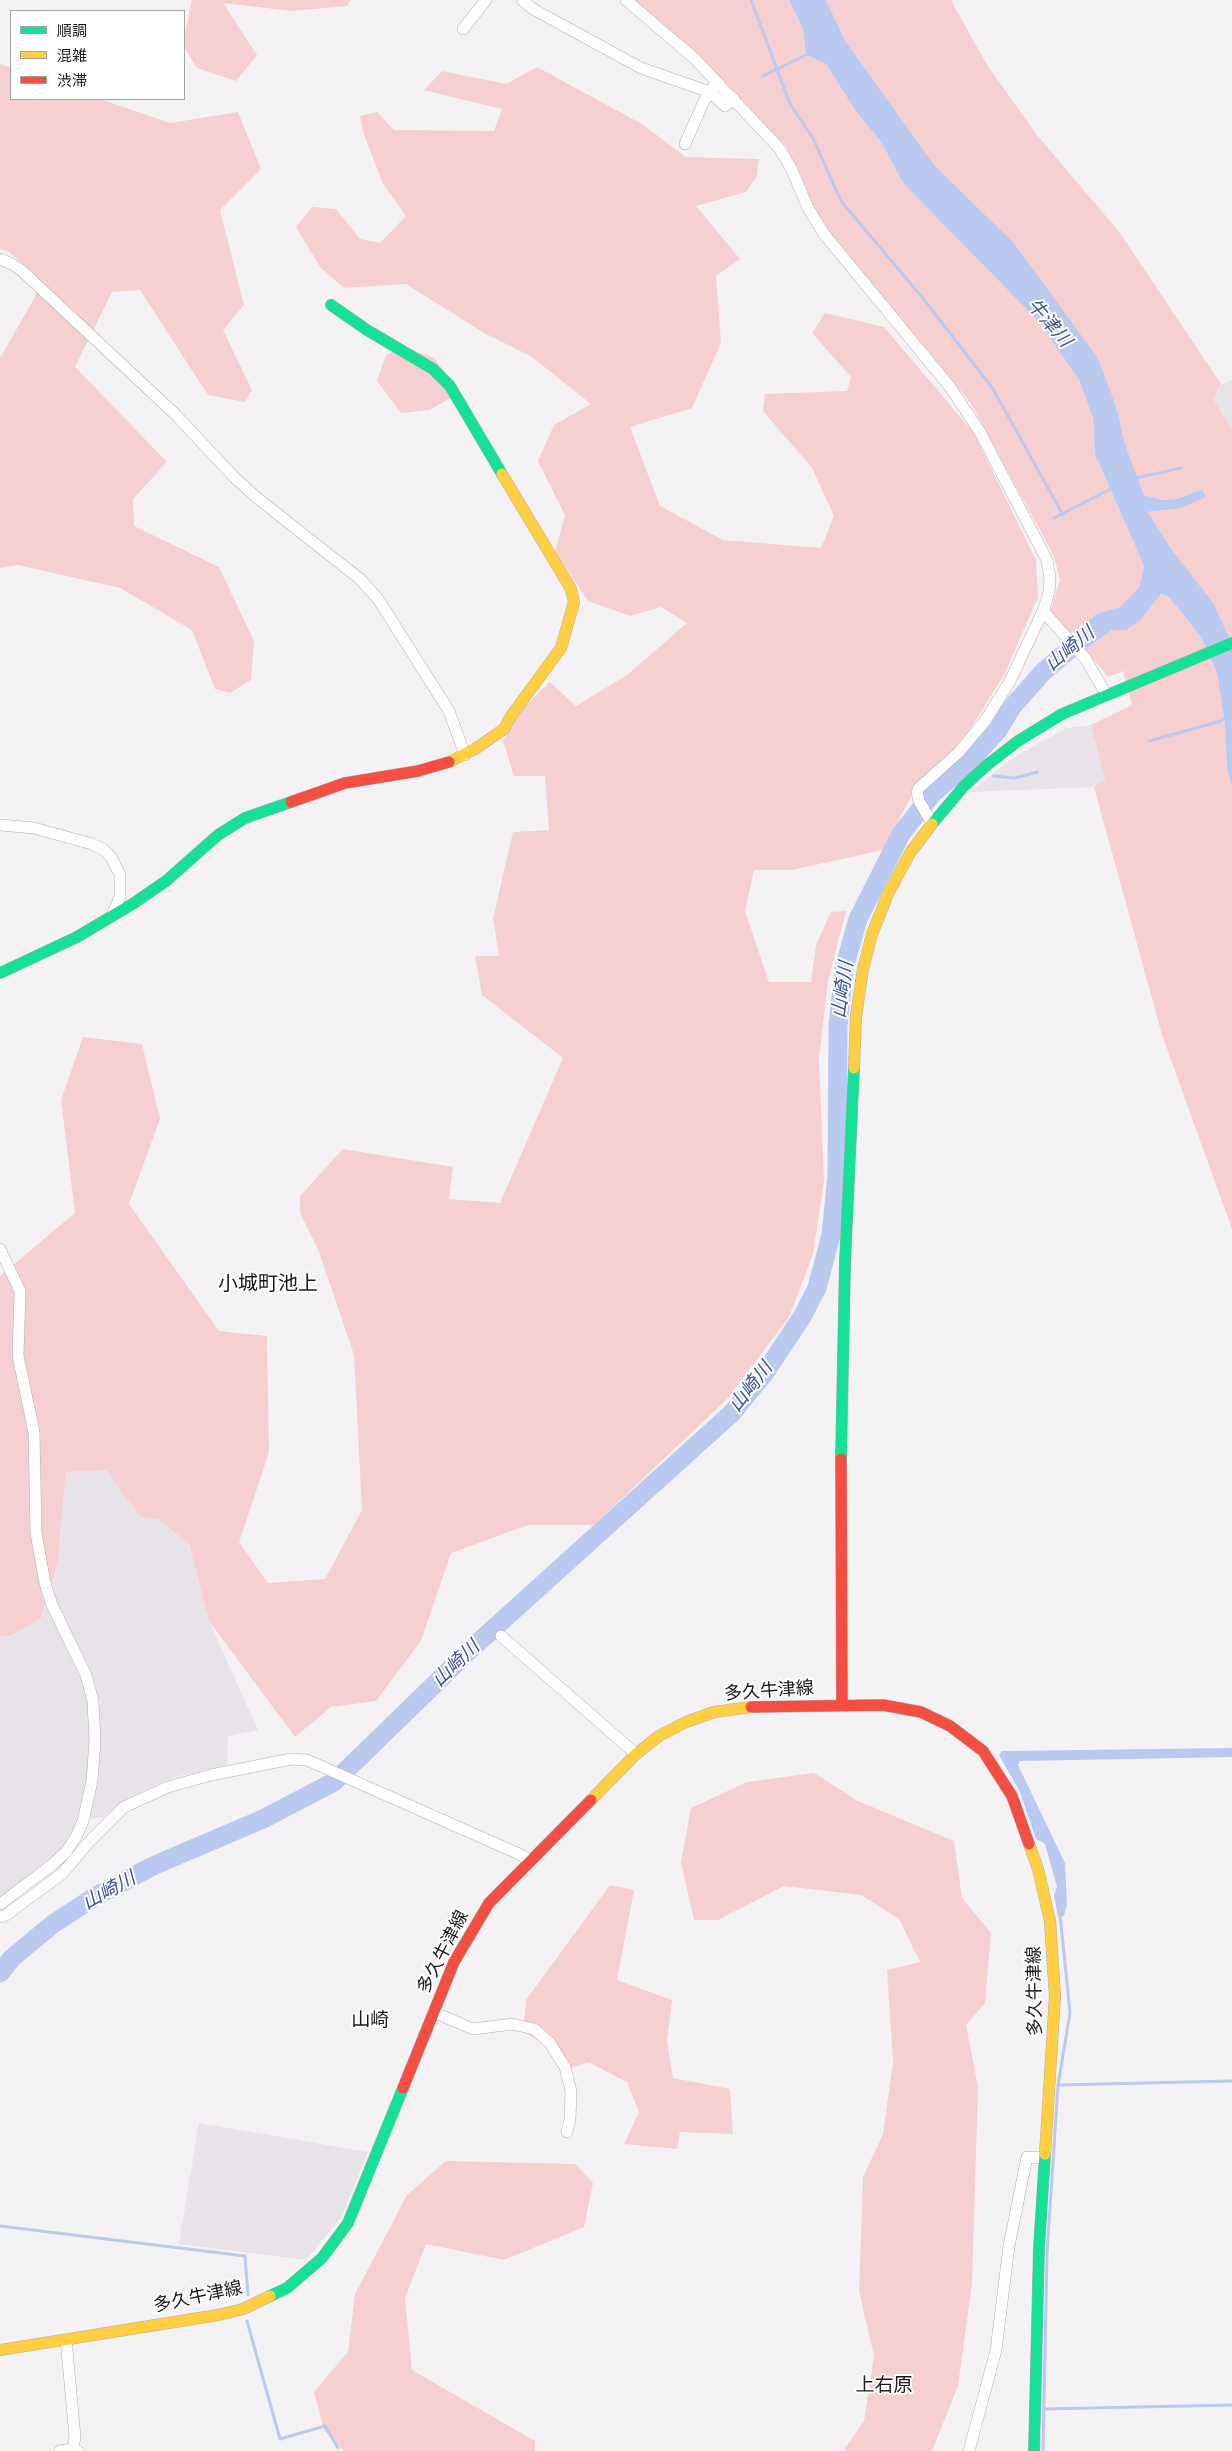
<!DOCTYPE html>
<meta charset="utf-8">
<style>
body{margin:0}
#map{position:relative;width:1232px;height:2451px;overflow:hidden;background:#f5f2f5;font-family:Montserrat,"Noto Sans JP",sans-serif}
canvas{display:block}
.legend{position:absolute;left:10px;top:10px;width:175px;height:90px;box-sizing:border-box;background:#fff;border:1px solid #a3a3a3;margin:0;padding:6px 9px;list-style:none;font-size:15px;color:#191819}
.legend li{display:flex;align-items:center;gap:10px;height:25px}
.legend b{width:25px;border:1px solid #a3a3a3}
</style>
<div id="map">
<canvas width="1232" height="2451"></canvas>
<ul class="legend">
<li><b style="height:6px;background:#16e098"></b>順調</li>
<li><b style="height:6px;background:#ffcf43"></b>混雑</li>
<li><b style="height:6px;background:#f24e42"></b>渋滞</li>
</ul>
</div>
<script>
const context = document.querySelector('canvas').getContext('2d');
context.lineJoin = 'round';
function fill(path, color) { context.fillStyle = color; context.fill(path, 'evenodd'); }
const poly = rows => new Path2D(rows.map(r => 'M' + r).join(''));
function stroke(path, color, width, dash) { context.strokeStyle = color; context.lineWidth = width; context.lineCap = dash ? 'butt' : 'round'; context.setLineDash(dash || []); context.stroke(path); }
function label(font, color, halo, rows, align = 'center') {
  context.font = font + ' Montserrat,"Noto Sans JP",sans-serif'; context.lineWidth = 4; context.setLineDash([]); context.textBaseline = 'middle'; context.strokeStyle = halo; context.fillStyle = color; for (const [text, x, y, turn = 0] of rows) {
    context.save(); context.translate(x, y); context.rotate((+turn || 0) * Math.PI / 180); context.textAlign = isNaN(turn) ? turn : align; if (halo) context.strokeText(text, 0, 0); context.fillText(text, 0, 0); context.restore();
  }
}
const built = poly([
 [1232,380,1232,430,1213,398,1221,385],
 [1091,725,1105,779,1094,787,970,792,1011,759,1066,728],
 [106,1469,141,1517,159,1520,189,1544,209,1621,258,1730,228,1736,227,1765,175,1777,129,1797,103,1817,79,1820,66,1845,11,1892,0,1898,0,1637,10,1636,58,1560,66,1472],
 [199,2123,368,2152,341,2218,306,2260,179,2244]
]);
const green = poly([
 [192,0,351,0,347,6,292,11,223,3,257,55,236,81,197,68,184,47,184,37],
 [619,0,789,0,803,29,806,55,826,64,855,110,881,142,903,183,1039,322,1079,380,1093,418,1095,454,1144,566,1139,588,1120,607,1096,614,1073,636,1050,612,1060,580,1054,556,970,402,817,217,786,146,686,46,686,52],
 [826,0,951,0,987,65,1037,135,1120,233,1221,384,1213,398,1232,430,1232,644,1148,512,1166,510,1202,489,1177,499,1163,500,1144,495,1126,447,1115,403,1013,242,935,166,846,42],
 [0,64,11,68,11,99,100,99,170,123,238,112,261,169,220,210,244,305,223,330,252,390,245,402,208,395,140,290,112,292,75,367,167,462,133,499,134,526,219,567,254,641,251,680,230,693,215,689,192,630,120,588,18,565,0,568,0,358,35,297,38,277,8,251,0,249],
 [537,67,642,124,686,157,759,159,757,176,746,192,696,206,740,259,716,276,721,343,692,408,630,427,660,506,723,540,821,548,834,516,812,468,763,411,765,394,847,391,851,377,812,333,825,313,884,327,973,432,1036,560,1038,597,1004,675,964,739,914,791,883,850,792,870,754,870,745,911,769,982,811,982,816,945,831,912,846,911,828,981,819,1058,824,1181,813,1254,789,1317,727,1399,594,1525,528,1525,451,1553,421,1641,376,1701,331,1707,295,1737,209,1621,189,1544,159,1520,141,1517,106,1470,66,1472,58,1560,41,1618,10,1636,0,1637,0,1276,75,1213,61,1100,83,1037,142,1044,160,1119,129,1204,219,1331,267,1336,269,1452,239,1542,268,1583,325,1579,362,1510,354,1355,318,1249,300,1213,300,1196,343,1149,453,1167,449,1199,500,1203,563,1058,482,995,475,956,499,956,493,918,513,832,549,830,545,776,514,776,503,741,519,712,550,682,576,706,627,675,687,623,661,607,630,616,588,601,555,552,565,515,538,461,554,425,591,404,532,357,484,333,406,284,344,288,320,267,296,227,312,207,336,209,360,239,380,243,406,216,383,184,363,132,360,116,377,112,394,130,494,131,502,109,424,90,442,71,506,84],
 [404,347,434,358,454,384,451,398,429,410,401,413,377,381,386,355],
 [1161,594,1168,596,1201,637,1217,673,1225,724,1227,769,1232,788,1232,1229,1162,1035,1094,787,1105,779,1091,725,1132,705,1123,671,1108,677,1085,649,1112,630,1126,630,1140,621],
 [814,1773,858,1801,954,1841,962,1898,991,1933,985,2003,966,2025,978,2087,972,2284,958,2386,932,2451,843,2451,864,2421,874,2356,859,2291,863,2177,883,2134,893,2062,887,1970,920,1962,899,1919,861,1895,784,1886,718,1920,694,1920,681,1862,691,1808,747,1782],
 [610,1885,634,1890,617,1980,672,2000,667,2041,673,2078,730,2089,733,2134,680,2132,677,2149,624,2144,639,2112,627,2082,588,2062,561,2072,545,2045,523,2031,526,2000],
 [446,2161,575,2164,593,2183,584,2227,504,2260,426,2244,405,2298,412,2370,535,2441,535,2451,344,2451,324,2430,314,2392,348,2352,355,2294,407,2195]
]);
const water = poly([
 [789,0,826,0,846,42,935,166,1013,242,1097,357,1115,403,1126,447,1144,495,1163,500,1177,499,1202,489,1206,497,1181,508,1148,512,1172,550,1213,603,1232,644,1232,788,1227,769,1225,725,1217,673,1201,637,1168,596,1161,594,1140,621,1126,630,1112,630,1085,649,1073,636,1096,614,1120,607,1139,588,1144,566,1095,454,1093,418,1079,380,1039,322,903,183,881,142,855,110,826,64,806,55,803,29],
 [1232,1748,1232,1757,1020,1761,1018,1765,1065,1863,1067,1905,1064,1916,1058,1917,1054,1895,1057,1887,1045,1844,1036,1839,1020,1792,999,1755,1002,1751]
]);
const stream = poly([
 [751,0,790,104,813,138,841,201,926,302,993,389,1063,515],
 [763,76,810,53],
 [1136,478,1181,468],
 [1054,518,1114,487],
 [1149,741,1221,721,1225,718],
 [993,776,1015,778,1037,772],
 [1058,2085,1232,2081],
 [0,2226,245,2256,248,2295],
 [247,2321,280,2439,325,2426,338,2448],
 [1044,2409,1232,2405],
 [1043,2451,1047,2254,1058,2085,1070,2013,1060,1914]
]);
const river = poly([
 [0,1973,12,1958,53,1924,96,1896,155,1865,263,1819,334,1782,473,1647,732,1413,764,1374,802,1317,817,1288,831,1235,837,1175,838,1026,844,969,858,919,901,834,932,794,969,762,998,730,1012,707,1043,672,1088,634]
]);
const street = poly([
 [522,0,533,9,641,68,710,92,725,106,734,99],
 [626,0,695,59,779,148,791,168,808,208,824,234,950,387,980,432,1047,560,1050,578,1049,592,1043,611,1010,681,985,721,959,752,919,788,917,792,919,801,932,823],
 [463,29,486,0],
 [685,144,704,101,714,86],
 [0,259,12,264,21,270,176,415,234,477,256,497,360,579,378,599,449,711,465,755],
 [1043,611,1085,658,1106,694],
 [0,825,34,828,92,844,104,850,111,857,120,875,120,897,112,915],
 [0,1249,20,1291,18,1356,34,1432,36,1533,45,1583,52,1605,86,1675,93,1701,95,1741,92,1781,83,1821,76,1837,66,1852,52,1865,0,1904],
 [501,1636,636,1754],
 [0,1917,6,1915,63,1873,89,1842,124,1807,168,1787,211,1775,291,1759,307,1760,519,1854,529,1860],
 [433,2012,473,2029,512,2024,534,2029,549,2042,565,2067,571,2091,570,2119,567,2132],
 [66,2339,75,2437,73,2449,78,2451],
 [60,2451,73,2449],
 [969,2451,996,2350,1009,2246,1027,2157,1045,2158]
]);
const fast = poly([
 [331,305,367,330,433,369,450,386,502,474],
 [932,824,964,786,987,765,1018,741,1062,714,1232,643],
 [0,973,77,937,134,903,166,881,218,835,245,818,291,802],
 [841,1459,845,1262,854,1068],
 [270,2296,287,2288,322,2258,348,2223,403,2088],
 [1034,2451,1039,2248,1045,2154]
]);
const slow = poly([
 [449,762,475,749,504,729,511,716,561,648,574,602,571,589,502,474],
 [854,1068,856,1016,863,969,872,934,888,894,910,853,932,824],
 [591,1800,636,1754,659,1736,686,1722,714,1712,751,1707],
 [1029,1844,1038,1869,1050,1921,1055,1996,1045,2154],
 [0,2350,218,2315,243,2309,270,2296]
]);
const jam = poly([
 [291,802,345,783,418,771,449,762],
 [841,1459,842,1704],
 [751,1707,883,1705,921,1712,950,1726,983,1751,1012,1796,1029,1844],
 [403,2088,454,1962,489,1903,591,1800]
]);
const streetNames = [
 ["多久牛津線",769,1691,-4],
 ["多久牛津線",443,1952,-63],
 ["多久牛津線",1035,1991,-91],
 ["多久牛津線",198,2297,-12]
];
const waterNames = [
 ["牛津川",1049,323,49],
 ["山崎川",1070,649,-40],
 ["山崎川",843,990,-82],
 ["山崎川",751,1387,-52],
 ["山崎川",456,1664,-44],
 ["山崎川",109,1891,-29]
];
const neighbourhoodNames = [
 ["山崎",370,2020],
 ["上右原",884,2385]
];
const quarterNames = [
 ["小城町池上",268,1284]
];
fill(built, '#e8e2e9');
fill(green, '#f6d0d1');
fill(water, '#bac9f0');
stroke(stream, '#bac9f0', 3);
stroke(river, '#bac9f0', 19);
stroke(street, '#b1afb1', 12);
stroke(fast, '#b1afb1', 12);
stroke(slow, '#b1afb1', 12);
stroke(jam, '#b1afb1', 12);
stroke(street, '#fefdfe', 11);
stroke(fast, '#16e098', 11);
stroke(slow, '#ffcf43', 11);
stroke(jam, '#f24e42', 11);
label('18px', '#191819', '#fff', streetNames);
label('italic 19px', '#3a5294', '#fff', waterNames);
label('19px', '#191819', '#fff', neighbourhoodNames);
label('20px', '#191819', '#fff', quarterNames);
</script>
